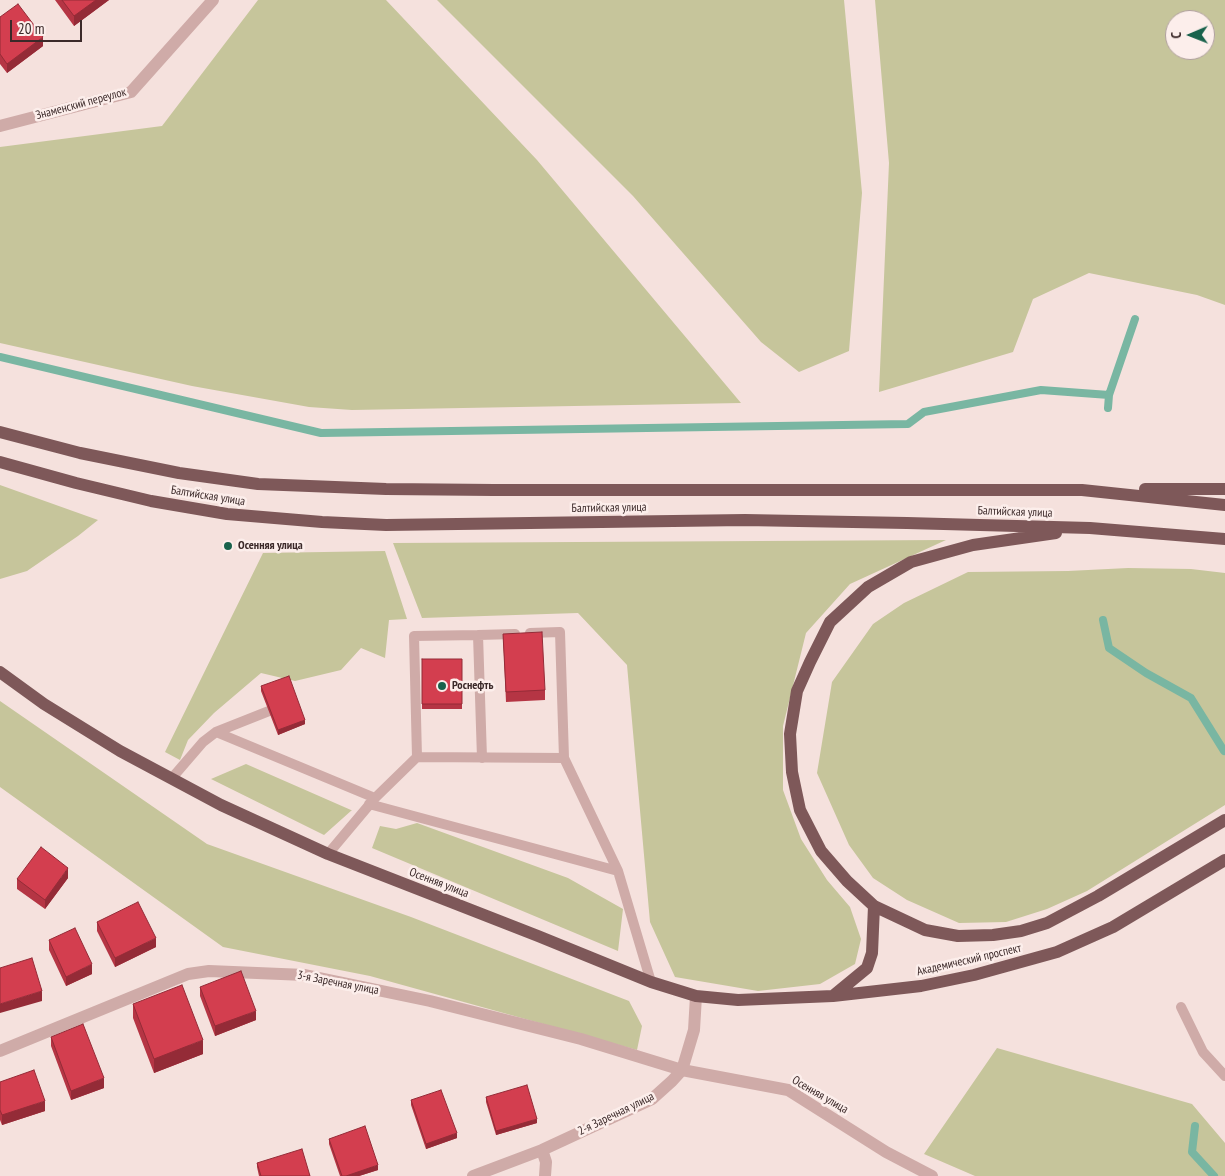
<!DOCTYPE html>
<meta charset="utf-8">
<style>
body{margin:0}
#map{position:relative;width:1225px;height:1176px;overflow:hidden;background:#f5e1dd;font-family:"PT Sans Narrow",sans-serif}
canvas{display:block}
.north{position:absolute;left:1165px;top:10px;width:50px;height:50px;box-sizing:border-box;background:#fceeeb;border:1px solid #af9f9d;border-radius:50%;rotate:269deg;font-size:14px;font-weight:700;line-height:20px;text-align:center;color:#3b2929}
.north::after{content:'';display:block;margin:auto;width:18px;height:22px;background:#19624c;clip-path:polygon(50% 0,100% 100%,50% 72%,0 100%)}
.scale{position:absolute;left:10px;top:20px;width:72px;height:22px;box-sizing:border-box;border:2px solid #3b2929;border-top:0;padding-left:6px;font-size:15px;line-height:18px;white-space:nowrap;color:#3b2929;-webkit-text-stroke:4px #fceeeb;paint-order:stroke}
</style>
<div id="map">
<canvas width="1225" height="1176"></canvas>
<div class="north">С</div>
<div class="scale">20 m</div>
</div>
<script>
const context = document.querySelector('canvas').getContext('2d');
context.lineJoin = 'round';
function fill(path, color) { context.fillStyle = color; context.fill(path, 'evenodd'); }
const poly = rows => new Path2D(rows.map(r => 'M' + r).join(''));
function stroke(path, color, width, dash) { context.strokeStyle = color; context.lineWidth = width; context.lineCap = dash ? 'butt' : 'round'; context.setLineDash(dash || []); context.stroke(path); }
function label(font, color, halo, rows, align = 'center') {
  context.font = font + ' "PT Sans Narrow",sans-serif'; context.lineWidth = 5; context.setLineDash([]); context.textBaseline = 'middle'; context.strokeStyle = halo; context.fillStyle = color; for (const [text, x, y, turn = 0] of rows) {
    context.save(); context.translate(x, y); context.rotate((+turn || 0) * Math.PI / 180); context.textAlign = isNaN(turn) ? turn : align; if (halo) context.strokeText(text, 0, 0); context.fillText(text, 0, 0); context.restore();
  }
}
const green = poly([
 [258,0,386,0,537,160,741,403,352,410,309,407,192,386,0,343,0,147,162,126],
 [437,0,844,0,862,193,849,351,799,372,761,342,633,196],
 [875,0,1225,0,1225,305,1197,295,1089,273,1033,299,1013,352,879,392,889,163],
 [1175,20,1205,20,1205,50,1175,50],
 [0,485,98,520,78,536,27,571,0,579],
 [946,540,850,584,806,633,783,726,783,790,801,839,827,880,850,907,861,939,855,964,820,984,758,991,675,977,650,922,627,665,578,613,422,618,393,543],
 [385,551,407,619,389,620,385,658,361,648,341,670,295,681,261,673,214,713,188,740,180,760,165,752,263,553],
 [1128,568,1191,569,1225,573,1225,805,1087,891,1047,909,1006,922,959,923,907,900,873,878,849,845,817,773,832,682,873,624,904,603,968,572,1068,571],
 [0,701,207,844,411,917,629,1001,642,1026,637,1050,370,976,223,947,0,787],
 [246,764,351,810,352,810,324,835,211,779],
 [417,823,568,878,623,909,618,951,372,848,380,826,396,829],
 [997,1048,1192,1104,1225,1143,1225,1176,975,1176,924,1154]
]);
const stream = poly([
 [0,357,321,433,908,424,924,412,1041,390,1109,395],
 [1108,408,1109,395,1135,319],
 [1103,620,1109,648,1146,673,1191,698,1224,751],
 [1195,1126,1192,1152,1214,1176]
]);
const lane = poly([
 [530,633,560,632,564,758],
 [216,732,375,798],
 [417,757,414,636,478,635],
 [482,758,478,635,515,634],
 [172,778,203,742,216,732,269,711],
 [369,804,618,871],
 [328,854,375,798,417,757,564,758,618,871,651,982],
 [1181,1007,1203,1052,1225,1076]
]);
const street = poly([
 [0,126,131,92,213,0],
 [0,1051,188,974,209,971,305,975,430,1001,581,1039,682,1070,788,1090,886,1152,932,1176],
 [542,1150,546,1162,545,1176],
 [473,1176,542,1150,652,1099,672,1081,682,1070,694,1030,696,996]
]);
const primary = poly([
 [0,432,80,453,179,473,258,484,386,489,494,490,1082,490,1225,505],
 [0,462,76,483,151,501,227,514,322,522,386,525,745,520,907,523,1090,528,1225,539],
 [1145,489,1225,489],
 [1056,533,973,545,911,562,868,587,830,622,810,662,797,691,790,734,792,772,800,810,821,851,847,881,874,906,925,930,958,936,993,935,1021,931,1047,923,1098,896,1225,820],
 [0,672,44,704,120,751,221,805,328,854,538,936,651,982,696,996,738,1000,833,996,921,986,974,975,1057,952,1113,927,1225,860],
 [833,996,867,968,872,953,874,906]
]);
const wall = poly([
 [55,0,109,0,74,26],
 [0,17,43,46,7,73,0,64],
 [503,634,545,690,545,700,506,702],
 [422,659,462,659,462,709,422,709],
 [261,686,305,724,278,735,261,691],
 [68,878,45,909,17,889,17,879],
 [97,922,156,947,115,967,97,931],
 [49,940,92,974,66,986,49,950],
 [200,987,256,1020,215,1036,200,996],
 [133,1004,203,1054,154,1073,133,1018],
 [51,1037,104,1088,71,1100,51,1046],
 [0,1082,45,1111,2,1125,0,1120],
 [486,1097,537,1123,496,1135,486,1102],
 [411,1100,457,1138,426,1149,411,1105],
 [329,1139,378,1170,359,1176,340,1176,329,1144],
 [257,1163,310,1176,259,1176,257,1167]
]);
const shadedWall = poly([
 [96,0,109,0,74,26,74,16],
 [43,37,43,46,7,73,7,64],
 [305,720,305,724,278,735,278,730],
 [68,868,68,878,45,909,45,900],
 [156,938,156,947,115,967,115,958],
 [92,964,92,974,66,986,66,977],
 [42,991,42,1001,0,1013,0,1004],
 [256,1011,256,1020,215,1036,215,1026],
 [203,1040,203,1054,154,1073,154,1059],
 [104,1078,104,1088,71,1100,71,1091],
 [45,1101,45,1111,2,1125,2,1115],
 [537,1119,537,1123,496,1135,496,1131],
 [457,1133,457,1138,426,1149,426,1144],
 [378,1165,378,1170,359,1176,346,1176]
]);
const building = poly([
 [62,0,96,0,74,16,62,0],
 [18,4,43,37,7,64,0,54,0,17,18,4],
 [542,632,545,690,506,692,503,634,542,632],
 [422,659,462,659,462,704,422,704,422,659],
 [289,676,305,720,278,730,261,686,289,676],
 [41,847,68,868,45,900,17,879,41,847],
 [138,902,156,938,115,958,97,922,138,902],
 [75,928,92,964,66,977,49,940,75,928],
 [32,958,42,991,0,1004,0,968,32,958],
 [241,971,256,1011,215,1026,200,987,241,971],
 [182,985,203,1040,154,1059,133,1004,182,985],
 [83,1024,104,1078,71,1091,51,1037,83,1024],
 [34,1070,45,1101,2,1115,0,1110,0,1082,34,1070],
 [527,1085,537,1119,496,1131,486,1097,527,1085],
 [441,1090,457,1133,426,1144,411,1100,441,1090],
 [365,1126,378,1165,346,1176,342,1176,329,1139,365,1126],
 [302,1149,310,1176,261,1176,257,1163,302,1149]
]);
const markers = [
 [228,546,5,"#19624c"],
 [442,686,5,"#19624c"]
];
const streetNames = [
 ["Знаменский переулок",81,104,-15],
 ["Балтийская улица",208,496,9],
 ["Балтийская улица",609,508,-1],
 ["Балтийская улица",1015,512,2],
 ["Осенняя улица",439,883,21],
 ["Академический проспект",969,960,-13],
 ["3-я Заречная улица",338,983,11],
 ["Осенняя улица",820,1095,30],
 ["2-я Заречная улица",616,1114,-26]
];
const poiNames = [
 ["Осенняя улица",238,546],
 ["Роснефть",452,686]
];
fill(green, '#c6c59b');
stroke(stream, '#79b6a2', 8);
stroke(lane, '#cfaba8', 10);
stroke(street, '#cfaba8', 12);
stroke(primary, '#7e5859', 12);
fill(wall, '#b53544');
fill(shadedWall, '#942b37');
fill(building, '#d33e4f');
stroke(building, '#942b37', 1);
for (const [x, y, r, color] of markers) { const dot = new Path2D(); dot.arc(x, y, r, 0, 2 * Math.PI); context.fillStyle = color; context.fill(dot); stroke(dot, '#fceeeb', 2); }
label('12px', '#3b2929', '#fceeeb', streetNames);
label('bold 12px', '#3b2929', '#fceeeb', poiNames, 'left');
</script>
